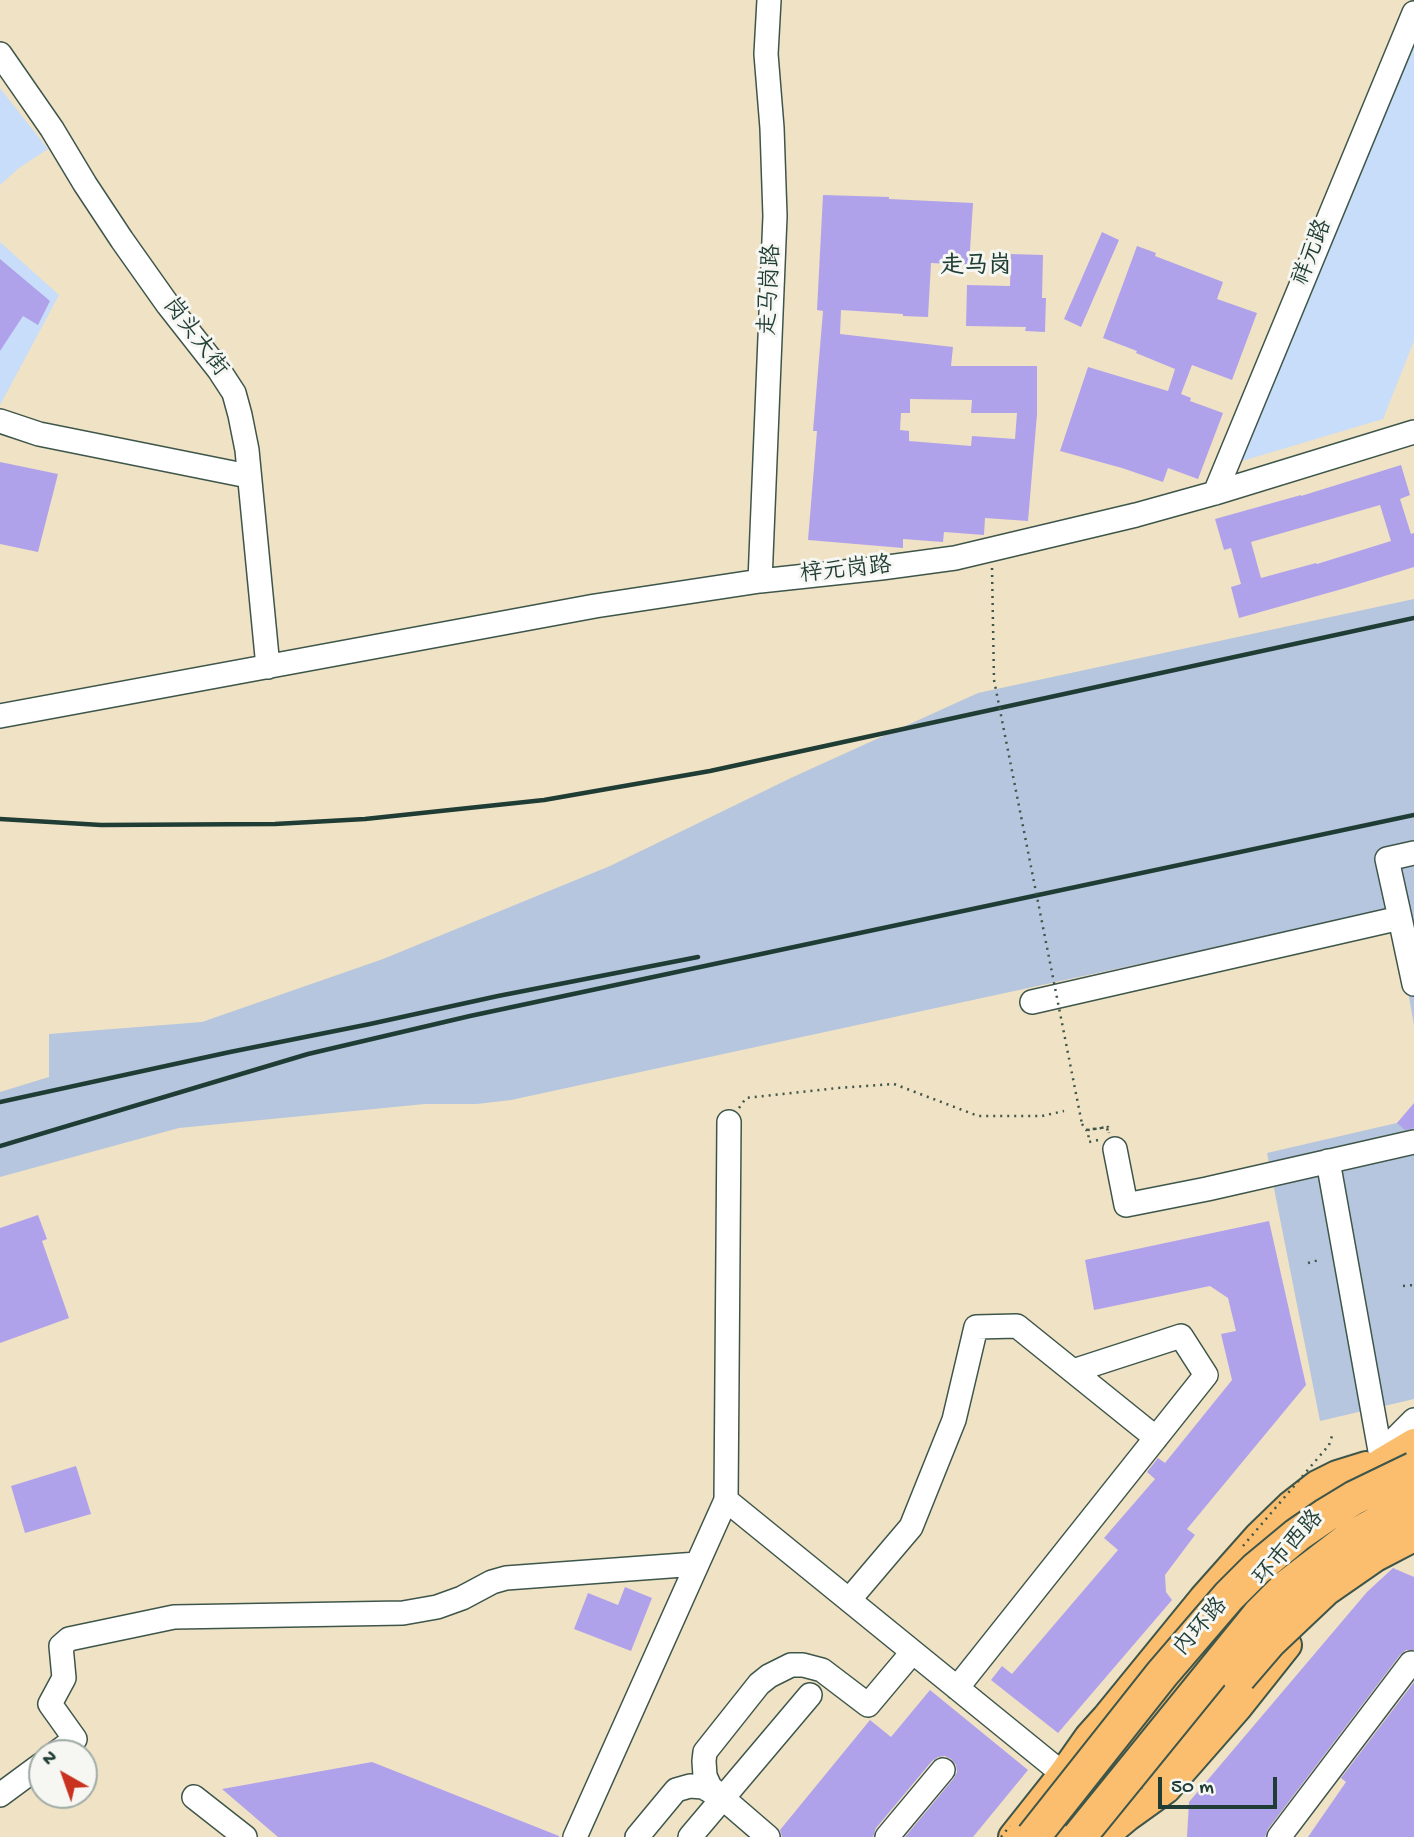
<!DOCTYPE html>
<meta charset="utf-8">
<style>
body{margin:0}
#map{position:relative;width:1414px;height:1837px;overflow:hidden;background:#f0e2c5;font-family:"Gochi Hand",sans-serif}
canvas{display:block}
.north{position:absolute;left:28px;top:1739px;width:70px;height:70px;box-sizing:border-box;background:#f6f6f2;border:2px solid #a0aca6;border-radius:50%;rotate:320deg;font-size:19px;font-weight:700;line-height:28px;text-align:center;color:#1f3d34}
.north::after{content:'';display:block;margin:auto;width:24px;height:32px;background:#c8321e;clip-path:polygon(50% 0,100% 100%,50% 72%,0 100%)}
.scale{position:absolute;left:1158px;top:1777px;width:119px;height:32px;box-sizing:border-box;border:4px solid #1f3d34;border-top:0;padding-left:9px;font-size:21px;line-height:24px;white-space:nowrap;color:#1f3d34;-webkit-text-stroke:5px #f6f6f2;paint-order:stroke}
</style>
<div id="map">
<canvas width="1414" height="1837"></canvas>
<div class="north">N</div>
<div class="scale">50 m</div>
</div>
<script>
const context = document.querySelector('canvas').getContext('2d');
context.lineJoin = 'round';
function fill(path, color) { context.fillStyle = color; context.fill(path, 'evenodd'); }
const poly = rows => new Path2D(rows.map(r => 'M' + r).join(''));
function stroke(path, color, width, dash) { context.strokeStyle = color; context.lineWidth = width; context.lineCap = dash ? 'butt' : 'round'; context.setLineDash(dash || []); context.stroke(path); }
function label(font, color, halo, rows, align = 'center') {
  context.font = font + ' "Gochi Hand","LXGW WenKai TC",sans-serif'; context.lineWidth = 6; context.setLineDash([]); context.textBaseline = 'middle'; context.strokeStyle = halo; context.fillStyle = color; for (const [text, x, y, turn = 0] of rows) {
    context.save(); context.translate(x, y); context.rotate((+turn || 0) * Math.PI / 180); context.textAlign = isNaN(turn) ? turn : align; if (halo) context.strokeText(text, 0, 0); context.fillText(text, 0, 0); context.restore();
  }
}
const built = poly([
 [1414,38,1414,341,1383,419,1239,462],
 [0,88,48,149,19,168,0,185],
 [0,242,59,295,0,405]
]);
const industrial = poly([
 [1414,599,1414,1025,1393,909,511,1100,477,1104,425,1104,179,1128,0,1177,0,1092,49,1077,49,1034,202,1022,383,959,610,866,793,777,978,693],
 [1414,1119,1414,1399,1320,1421,1267,1153]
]);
const building = poly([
 [823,195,889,197,889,199,973,203,969,265,931,263,928,317,903,316,903,314,841,310,840,334,953,347,951,366,1037,366,1037,414,1028,521,985,518,984,535,944,532,943,542,903,539,903,548,808,540,817,431,813,431,823,311,817,310],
 [910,399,972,400,971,413,1017,413,1015,439,972,436,971,446,909,441,909,431,900,430,901,413,910,413],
 [1102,232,1119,240,1081,327,1064,319],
 [1137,246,1156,253,1155,256,1223,282,1217,299,1257,313,1232,380,1192,365,1181,394,1191,398,1190,401,1223,413,1198,479,1168,468,1163,482,1122,468,1060,451,1088,367,1168,391,1175,369,1136,353,1137,351,1103,338],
 [1011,254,1043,255,1042,298,1046,298,1045,332,1025,331,1026,327,966,326,967,285,1010,286],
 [0,259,50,301,38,325,23,316,0,351],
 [0,462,58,474,38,552,0,544],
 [1401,465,1410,495,1400,499,1411,534,1414,533,1414,567,1342,589,1239,618,1231,587,1241,584,1231,548,1224,550,1215,519,1301,495,1301,496],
 [1380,505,1391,541,1317,564,1316,563,1261,578,1251,542],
 [1414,1103,1414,1128,1405,1130,1397,1123],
 [38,1215,47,1239,42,1241,69,1318,0,1343,0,1228],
 [1269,1221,1306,1385,1187,1529,1195,1535,1165,1575,1166,1592,1172,1600,1058,1733,991,1680,1002,1666,1012,1674,1118,1550,1104,1538,1155,1479,1147,1472,1158,1458,1165,1463,1232,1380,1221,1334,1236,1331,1228,1298,1210,1286,1094,1310,1085,1260],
 [76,1466,91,1514,25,1533,11,1486],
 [1393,1568,1414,1577,1414,1650,1406,1650,1400,1655,1268,1829,1265,1837,1187,1837,1189,1802,1367,1592],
 [625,1587,652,1598,631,1651,574,1629,588,1593,618,1605],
 [1414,1682,1414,1837,1308,1837,1346,1782,1341,1778],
 [930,1690,1028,1770,973,1837,905,1837,954,1778,957,1772,956,1765,951,1759,945,1756,938,1757,932,1761,876,1828,873,1837,782,1837,780,1830,870,1720,891,1737],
 [372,1762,559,1836,559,1837,278,1837,222,1789]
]);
const path = poly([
 [992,568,994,680],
 [739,1108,746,1098,837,1088,894,1084,978,1116,1042,1116,1064,1111],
 [1082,1124,1086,1130,1108,1127,1109,1133],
 [1098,1140,1089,1142,1088,1130,1107,1127,1108,1133],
 [1308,1263,1319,1260],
 [1403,1286,1414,1285],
 [1329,1445,1333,1433]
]);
const minor = poly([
 [0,54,52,129,85,184,122,240,168,305,219,370,234,393,240,415,247,450,268,667],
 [0,421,39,434,248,476],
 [1215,493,1414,13],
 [760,581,775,216,772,128,766,54,769,0],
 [0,716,595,606,760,581,881,568,955,558,1136,515,1215,493,1414,432],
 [1400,918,1387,859,1414,853],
 [1032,1002,1400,918,1414,984],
 [1115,1149,1126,1205,1207,1189,1414,1142],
 [1328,1161,1382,1462],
 [1382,1462,1396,1438,1414,1420],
 [726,1500,1063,1774],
 [849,1600,911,1527,954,1420,976,1327,1017,1326,1156,1438],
 [957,1688,1206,1375,1181,1336,1073,1371],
 [56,1753,75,1739,50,1704,64,1678,61,1646,69,1639,174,1617,403,1613,437,1607,462,1598,492,1582,506,1578,697,1564],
 [0,1795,42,1764],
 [194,1797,245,1837],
 [575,1837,726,1500,729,1122],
 [637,1837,676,1790,690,1786,703,1787,717,1795],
 [690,1837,810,1695],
 [768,1837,710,1787,705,1776,704,1761,705,1752,759,1684,769,1676,791,1665,803,1665,822,1670,868,1705,905,1661],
 [887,1837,943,1770],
 [1279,1837,1411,1663,1414,1665]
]);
const major = poly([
 [1340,1496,1382,1462,1414,1443],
 [1120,1754,1210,1641],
 [1127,1817,1166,1789,1237,1708,1287,1645],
 [1013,1837,1063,1774,1089,1737,1106,1718,1203,1599,1259,1536,1290,1506,1317,1485,1337,1475,1366,1466],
 [1103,1837,1127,1817,1139,1803]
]);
const highway = poly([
 [1157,1780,1239,1677],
 [1057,1837,1134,1738]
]);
const rail = poly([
 [0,819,101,825,275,824,365,819,544,800,710,771,1414,618],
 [0,1102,230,1052,370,1024,498,996,698,957],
 [0,1146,308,1054,470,1016,1414,815]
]);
const pathBridge = poly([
 [994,680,1082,1124],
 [1243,1546,1329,1445],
 [1001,1837,1010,1826]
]);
const highwayBridge = poly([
 [1239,1677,1270,1641,1325,1589,1374,1555,1414,1534],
 [1033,1837,1162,1674,1229,1596,1256,1569,1297,1535,1326,1515,1354,1498,1414,1469],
 [1079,1837,1260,1614,1289,1585,1349,1539,1414,1503]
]);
const streetNames = [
 ["祥元路",1314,253,-68],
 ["走马岗路",772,290,-87],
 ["岗头大街",194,338,53],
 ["梓元岗路",846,572,-6],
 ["环市西路",1290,1549,-48],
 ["内环路",1202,1628,-49]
];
const neighbourhoodNames = [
 ["走马岗",976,268]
];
fill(built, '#c8ddf9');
fill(industrial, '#b6c6de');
fill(building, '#b0a2ea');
stroke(minor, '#3e564a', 26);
stroke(major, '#3e564a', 32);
stroke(highway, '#3e564a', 37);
stroke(path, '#3e564a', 2.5, [2, 5]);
stroke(minor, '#fff', 23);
stroke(major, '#fbbe6e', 28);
stroke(highway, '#fbbe6e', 33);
stroke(rail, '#1f3d34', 4.5);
stroke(highwayBridge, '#3e564a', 37, []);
stroke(pathBridge, '#3e564a', 2.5, [2, 5]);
stroke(highwayBridge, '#fbbe6e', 33);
label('23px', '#1f3d34', '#f6f6f2', streetNames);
label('bold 24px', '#1f3d34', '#f6f6f2', neighbourhoodNames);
</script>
